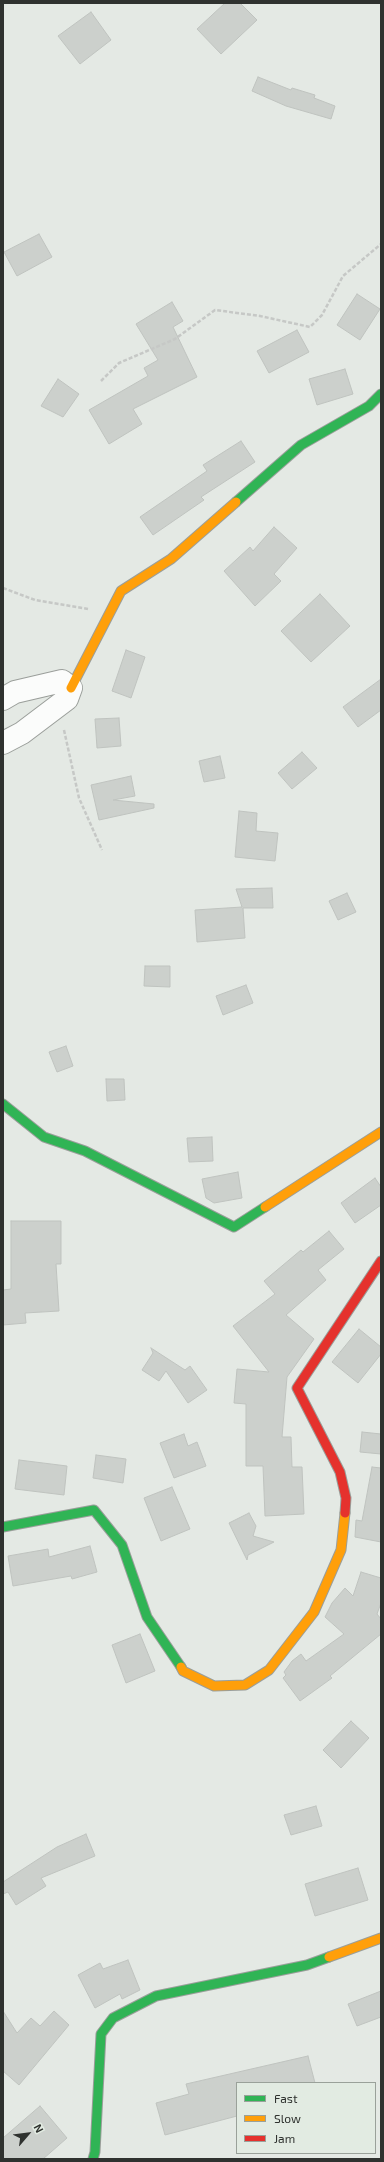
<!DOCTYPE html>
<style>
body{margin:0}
#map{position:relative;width:384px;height:2162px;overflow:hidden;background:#e4e9e4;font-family:"Exo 2",sans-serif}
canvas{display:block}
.frame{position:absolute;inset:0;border:4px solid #2f322f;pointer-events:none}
.legend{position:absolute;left:236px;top:2082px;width:140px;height:72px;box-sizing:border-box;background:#e2ebe2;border:1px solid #9aa19a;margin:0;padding:5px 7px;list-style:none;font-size:12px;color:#2f322f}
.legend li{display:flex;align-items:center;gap:8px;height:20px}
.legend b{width:20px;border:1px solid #9aa19a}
.north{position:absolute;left:8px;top:2114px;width:40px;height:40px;-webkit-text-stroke:3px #e2ebe2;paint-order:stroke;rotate:62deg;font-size:11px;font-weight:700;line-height:16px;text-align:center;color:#2f322f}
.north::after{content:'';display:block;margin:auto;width:14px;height:18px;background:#2f322f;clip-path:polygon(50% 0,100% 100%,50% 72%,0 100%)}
</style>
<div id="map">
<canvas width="384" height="2162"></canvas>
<div class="frame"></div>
<ul class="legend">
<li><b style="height:5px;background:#30b455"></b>Fast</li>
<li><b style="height:5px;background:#ff9f0a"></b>Slow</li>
<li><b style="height:5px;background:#e5322d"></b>Jam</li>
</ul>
<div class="north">N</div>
</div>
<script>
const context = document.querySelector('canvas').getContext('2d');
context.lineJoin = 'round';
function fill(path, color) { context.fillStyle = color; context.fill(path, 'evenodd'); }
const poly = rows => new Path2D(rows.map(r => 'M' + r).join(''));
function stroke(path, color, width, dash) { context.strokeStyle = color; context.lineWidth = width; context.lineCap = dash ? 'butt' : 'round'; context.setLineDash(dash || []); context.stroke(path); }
const building = poly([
 [225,3,240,3,257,20,221,54,197,29,225,3],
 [91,12,111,40,80,64,58,36,91,12],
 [258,77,291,90,292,88,315,95,314,98,335,106,331,119,286,106,252,91,258,77],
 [39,234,52,257,17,276,4,252,39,234],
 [357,294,380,309,360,340,337,325,357,294],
 [172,302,183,321,173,327,197,377,133,409,142,424,109,444,89,410,148,376,144,368,158,360,136,324,172,302],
 [297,330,309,352,269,373,257,351,297,330],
 [345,369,353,394,317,405,309,379,345,369],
 [58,379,79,394,63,417,41,406,58,379],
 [241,441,255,462,201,497,204,500,153,535,140,517,207,471,203,465,241,441],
 [274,527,297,548,274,574,281,581,255,606,224,571,250,547,253,551,274,527],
 [320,594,350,626,311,662,281,631,320,594],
 [126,650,145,657,131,698,112,691,126,650],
 [381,679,381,710,358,727,343,707,381,679],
 [119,718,121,746,97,748,95,719,119,718],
 [302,752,317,768,292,789,278,773,302,752],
 [220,756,225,778,204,782,199,761,220,756],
 [131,776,135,796,113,800,154,804,154,808,99,820,91,785,131,776],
 [239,811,257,813,256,831,278,833,275,861,235,857,239,811],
 [272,888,273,908,243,908,245,938,197,942,195,910,242,907,236,889,272,888],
 [347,893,356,912,338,920,329,901,347,893],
 [145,966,170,966,170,987,144,986,145,966],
 [246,985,253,1003,223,1015,216,996,246,985],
 [66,1046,73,1066,57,1072,49,1052,66,1046],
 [106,1079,124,1079,125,1100,107,1101,106,1079],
 [212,1137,213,1161,189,1162,187,1138,212,1137],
 [238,1172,242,1198,214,1203,206,1198,202,1179,238,1172],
 [375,1178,381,1187,381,1205,355,1223,341,1203,375,1178],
 [11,1221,61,1221,61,1264,56,1264,59,1311,25,1313,26,1323,3,1325,3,1290,11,1289,11,1221],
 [329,1231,344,1249,318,1270,326,1280,286,1315,314,1339,287,1377,282,1437,291,1437,292,1467,302,1467,304,1514,265,1516,263,1466,246,1466,246,1404,234,1403,237,1369,269,1372,233,1326,275,1294,264,1281,301,1250,303,1252,329,1231],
 [359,1329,381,1347,381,1354,358,1383,332,1362,359,1329],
 [151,1348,185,1370,190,1366,207,1390,188,1403,166,1371,159,1381,142,1370,153,1353,151,1348],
 [362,1432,381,1434,381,1454,360,1452,362,1432],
 [184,1434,188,1446,197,1442,206,1466,174,1478,160,1443,184,1434],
 [96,1455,126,1459,123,1483,93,1478,96,1455],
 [19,1460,67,1466,64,1495,15,1489,19,1460],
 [372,1467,381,1468,381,1542,355,1537,356,1520,362,1521,372,1467],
 [172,1487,190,1529,161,1541,144,1498,172,1487],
 [249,1513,256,1526,253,1536,274,1542,248,1555,247,1560,229,1523,249,1513],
 [90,1546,97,1572,72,1579,71,1576,13,1586,8,1556,48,1549,49,1557,90,1546],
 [361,1572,381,1578,381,1603,377,1614,381,1619,381,1634,330,1676,332,1678,300,1701,283,1678,286,1675,284,1672,292,1661,301,1654,306,1661,344,1634,325,1617,332,1603,345,1588,353,1596,361,1572],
 [140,1634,155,1671,126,1683,112,1645,140,1634],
 [351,1721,369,1738,341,1768,323,1750,351,1721],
 [316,1806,322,1826,291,1835,284,1815,316,1806],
 [86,1834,95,1856,41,1878,46,1886,16,1905,8,1892,3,1894,3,1882,57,1847,86,1834],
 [358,1868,368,1900,315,1916,305,1884,358,1868],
 [128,1960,140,1990,122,1999,120,1994,95,2008,78,1975,100,1963,103,1969,128,1960],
 [381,1991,381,2017,357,2026,348,2004,381,1991],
 [3,2011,17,2033,31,2018,40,2026,54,2011,69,2025,19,2085,3,2071,3,2011],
 [308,2056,315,2083,237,2083,237,2116,165,2135,156,2103,189,2094,186,2084,308,2056],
 [40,2106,67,2138,43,2159,3,2159,3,2138,40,2106]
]);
const path = poly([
 [101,381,119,363,175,339,215,310,260,316,310,327,322,315,343,276,381,244],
 [3,588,35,600,88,609],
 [64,730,79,798,102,850]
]);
const street = poly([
 [3,699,15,692,62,681,71,688,67,699,22,733,3,743]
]);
const fast = poly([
 [236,502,301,445,369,406,381,394],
 [3,1104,44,1137,85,1151,234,1227,265,1207],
 [3,1527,94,1510,122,1545,147,1617,181,1667],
 [93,2159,95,2152,101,2034,113,2018,156,1996,307,1965,329,1957]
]);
const slow = poly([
 [71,688,121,591,171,559,236,502],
 [265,1207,381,1132],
 [181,1667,183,1671,214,1686,245,1685,269,1670,314,1612,341,1550,345,1513],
 [329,1957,381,1938]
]);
const jam = poly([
 [345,1513,346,1498,340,1472,297,1388,381,1261]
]);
fill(building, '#ccd0cc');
stroke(building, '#bfc3bf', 1);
stroke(street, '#9a9e9a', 24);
stroke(fast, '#9a9e9a', 11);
stroke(slow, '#9a9e9a', 11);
stroke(jam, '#9a9e9a', 11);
stroke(path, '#c6c8c6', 2.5, [4, 2]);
stroke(street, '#fbfcfb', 22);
stroke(fast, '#30b455', 9);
stroke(slow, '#ff9f0a', 9);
stroke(jam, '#e5322d', 9);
</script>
